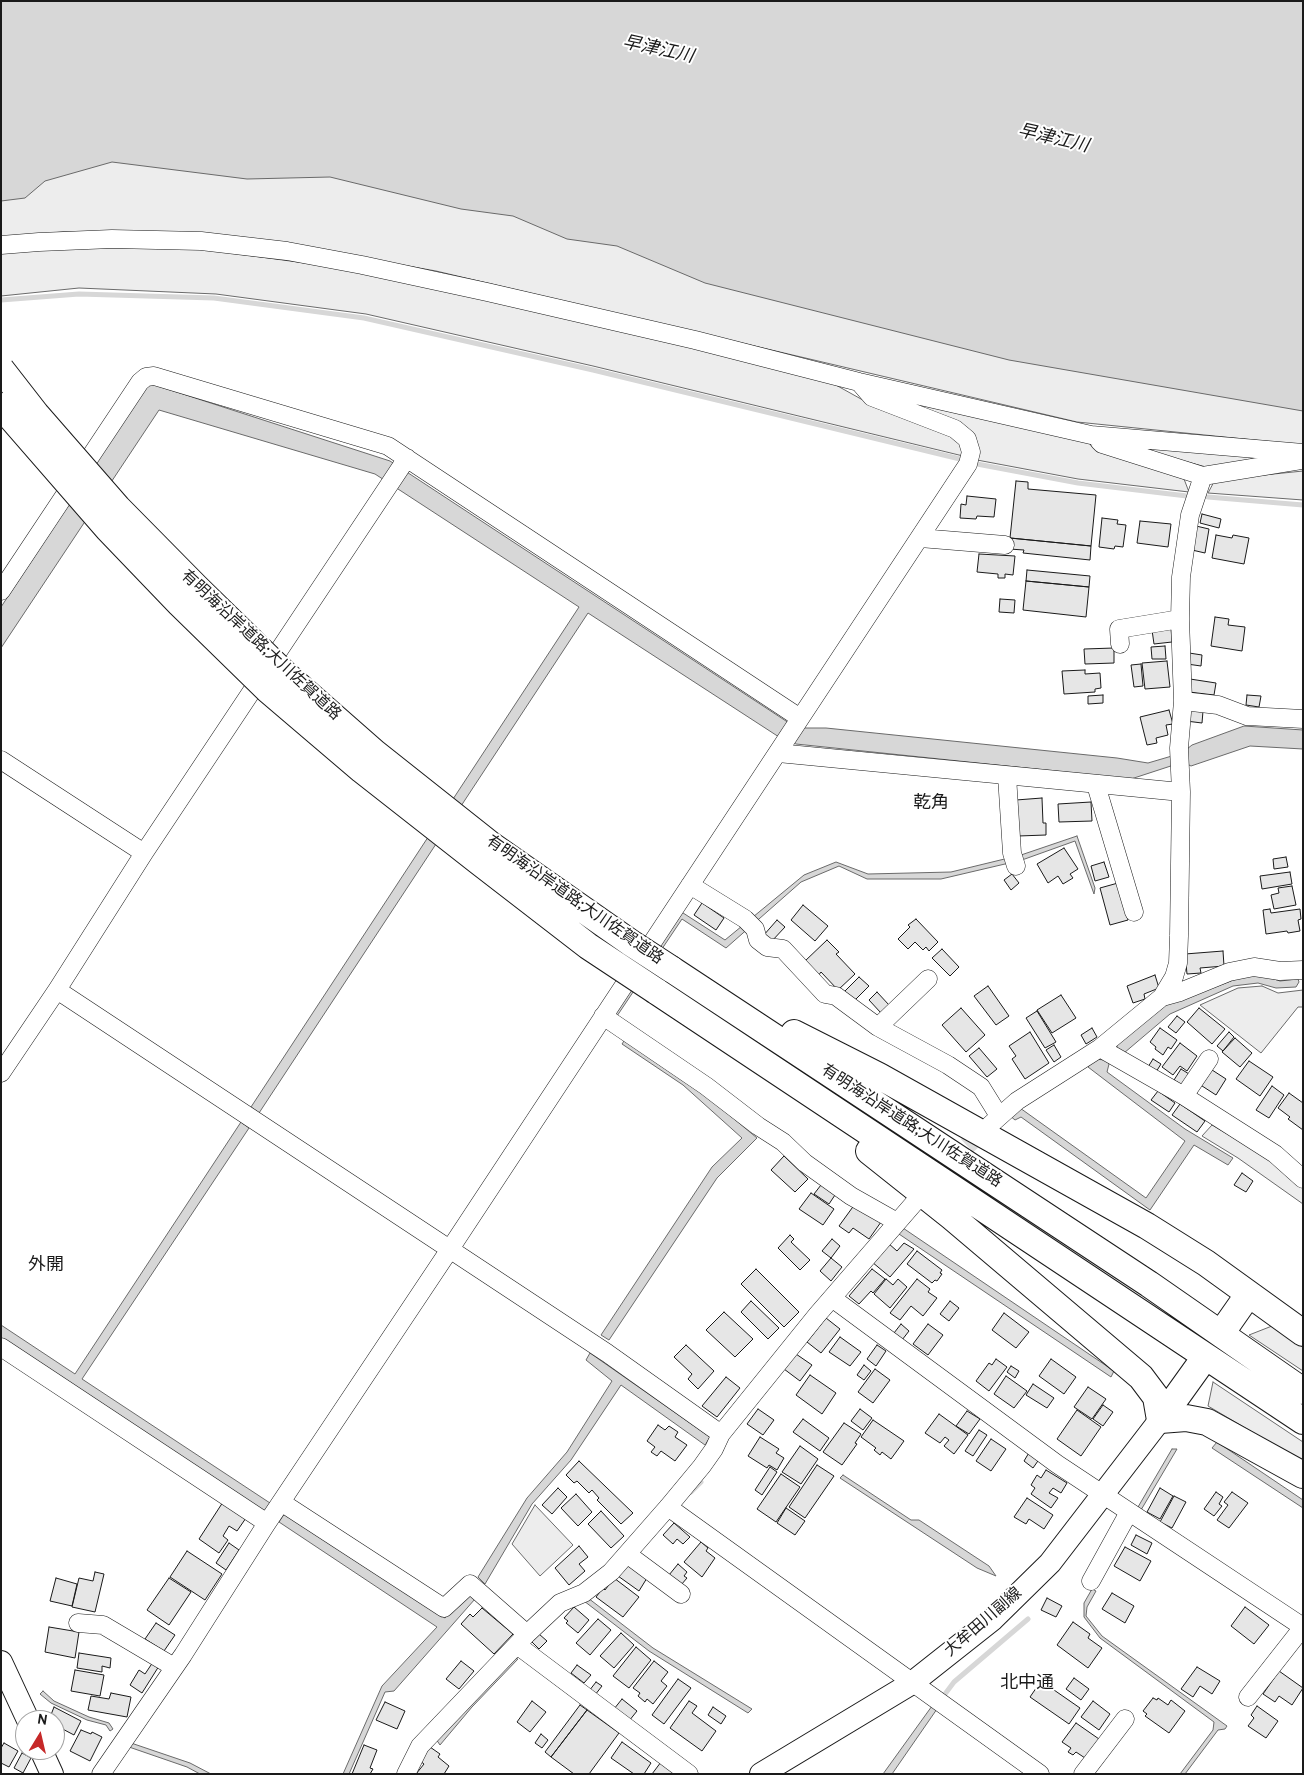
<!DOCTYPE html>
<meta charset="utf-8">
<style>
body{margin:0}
#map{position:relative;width:1304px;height:1775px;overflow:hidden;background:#fff;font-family:Overpass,sans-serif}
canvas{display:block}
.frame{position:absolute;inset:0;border:2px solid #1a1a1a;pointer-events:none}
.north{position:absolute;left:15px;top:1710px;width:50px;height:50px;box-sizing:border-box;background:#fff;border:1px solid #a3a3a3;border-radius:50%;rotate:9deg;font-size:14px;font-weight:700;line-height:20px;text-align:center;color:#1a1a1a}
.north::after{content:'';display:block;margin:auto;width:18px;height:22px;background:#c62828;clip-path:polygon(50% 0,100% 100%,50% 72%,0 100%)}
</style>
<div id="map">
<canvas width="1304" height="1775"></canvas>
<div class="frame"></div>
<div class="north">N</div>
</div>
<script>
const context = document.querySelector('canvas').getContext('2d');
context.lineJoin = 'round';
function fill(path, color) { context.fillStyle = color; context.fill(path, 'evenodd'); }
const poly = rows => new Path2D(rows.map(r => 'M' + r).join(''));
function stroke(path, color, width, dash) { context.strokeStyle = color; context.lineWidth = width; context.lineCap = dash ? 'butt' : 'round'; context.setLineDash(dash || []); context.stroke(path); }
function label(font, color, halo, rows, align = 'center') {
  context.font = font + ' Overpass,"Noto Sans JP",sans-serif'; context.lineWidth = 4; context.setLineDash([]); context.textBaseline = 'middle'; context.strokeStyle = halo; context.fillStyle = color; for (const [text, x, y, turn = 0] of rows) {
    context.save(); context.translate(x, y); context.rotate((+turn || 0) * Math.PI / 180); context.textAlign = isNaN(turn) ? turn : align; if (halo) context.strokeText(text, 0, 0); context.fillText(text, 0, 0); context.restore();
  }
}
const green = poly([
 [1,140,333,158,1303,400,1303,445,1077,422,436,271,284,244,192,233,63,232,1,237,1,140],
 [43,248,194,248,364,271,825,379,861,399,948,433,962,443,963,456,593,366,366,314,216,294,79,288,1,296,1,252,43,248],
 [889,398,1084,441,1184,479,1189,492,1078,479,977,460,976,441,889,398],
 [1121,444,1286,459,1206,467,1121,444],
 [1303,471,1303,500,1208,493,1215,480,1303,471],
 [1262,986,1278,993,1303,990,1303,1007,1298,1007,1261,1053,1200,1005,1238,988,1262,986],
 [1212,1125,1275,1162,1303,1188,1303,1204,1238,1158,1202,1136,1212,1125],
 [1272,1326,1303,1347,1303,1371,1249,1335,1272,1326],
 [1213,1382,1303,1442,1303,1462,1208,1406,1213,1382],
 [535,1505,573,1545,540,1576,512,1544,535,1505]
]);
const water = poly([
 [1,1,1303,1,1303,411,1009,360,705,283,617,246,567,239,513,216,461,209,330,177,247,179,112,162,45,181,25,198,1,201,1,1],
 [155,385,390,461,789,723,802,728,826,728,1117,758,1148,763,1182,753,1192,745,1244,726,1303,730,1303,749,1250,746,1191,766,1183,762,1131,779,796,744,779,737,588,613,259,1113,251,1107,579,607,375,474,159,410,1,648,1,607,147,386,155,385],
 [1077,836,1095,888,1094,894,1075,841,1022,860,941,879,867,879,839,866,801,882,726,948,682,919,617,1016,612,1013,680,911,725,940,804,875,836,862,868,874,951,872,1021,855,1077,836],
 [1247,975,1265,976,1280,981,1298,979,1299,982,1296,987,1276,988,1258,983,1233,986,1170,1014,1124,1053,1117,1050,1117,1044,1166,1005,1247,975],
 [626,1038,686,1079,757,1138,717,1178,609,1340,601,1335,712,1167,742,1138,683,1085,622,1044,626,1038],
 [1093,1059,1106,1060,1109,1064,1107,1072,1185,1129,1233,1158,1228,1165,1194,1145,1150,1210,1021,1117,1015,1120,1009,1115,1020,1108,1146,1198,1185,1141,1088,1067,1093,1059],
 [241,1122,249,1128,82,1379,270,1503,264,1512,1,1338,1,1325,75,1374,241,1122],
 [900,1226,1114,1371,1111,1377,896,1232,900,1226],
 [590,1353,710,1437,705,1445,621,1385,571,1460,532,1504,485,1584,478,1577,527,1498,567,1452,612,1381,586,1360,590,1353],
 [1217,1442,1303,1500,1303,1508,1212,1448,1217,1442],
 [1172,1449,1177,1449,1141,1510,1138,1507,1172,1449],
 [843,1475,911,1520,919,1520,989,1566,996,1576,977,1568,840,1478,843,1475],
 [285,1513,445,1618,470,1594,475,1599,394,1691,385,1692,349,1774,343,1774,382,1686,437,1627,279,1522,285,1513],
 [1092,1589,1096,1591,1087,1607,1086,1616,1102,1636,1227,1726,1225,1729,1218,1730,1185,1774,1180,1774,1213,1730,1214,1722,1100,1638,1084,1617,1084,1603,1092,1589],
 [588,1598,653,1648,752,1709,748,1713,649,1651,584,1601,588,1598],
 [514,1658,518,1659,472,1707,440,1745,436,1739,514,1658],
 [43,1691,54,1701,89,1717,109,1723,113,1729,110,1731,106,1725,87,1720,51,1703,40,1694,43,1691],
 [932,1706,937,1709,892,1774,883,1774,932,1706],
 [131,1743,190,1763,211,1774,200,1774,187,1767,129,1747,131,1743]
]);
const stream = poly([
 [1,300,79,294,214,298,364,318,593,370,960,459],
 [977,464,1078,483,1187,496],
 [1208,497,1303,505],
 [691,1492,701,1482],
 [945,1694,954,1682,1028,1619]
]);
const building = poly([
 [1016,481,1028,482,1028,489,1096,495,1091,546,1010,538,1016,481],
 [967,496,996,499,994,517,977,516,976,519,960,518,961,504,966,505,967,496],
 [1202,514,1221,519,1219,528,1200,523,1202,514],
 [1102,518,1118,520,1117,524,1126,525,1123,547,1115,546,1114,549,1099,547,1102,518],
 [1140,521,1171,524,1168,547,1137,543,1140,521],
 [1196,526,1209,529,1205,553,1192,550,1196,526],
 [1216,535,1232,538,1233,535,1249,538,1244,564,1212,558,1216,535],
 [1010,538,1091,546,1090,560,1023,553,1024,550,1009,549,1010,538],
 [979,554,1015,556,1013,575,1005,574,1005,578,998,578,998,574,977,572,979,554],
 [1027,570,1090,576,1089,587,1026,581,1027,570],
 [1026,581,1089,587,1086,617,1023,610,1026,581],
 [1000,599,1015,600,1014,613,999,612,1000,599],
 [1215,617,1229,619,1228,625,1245,627,1242,651,1211,646,1215,617],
 [1171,628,1172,642,1154,644,1152,630,1171,628],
 [1165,646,1166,659,1152,659,1151,647,1165,646],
 [1114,648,1114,663,1085,664,1084,649,1114,648],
 [1189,653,1202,655,1201,666,1187,664,1189,653],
 [1167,661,1170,687,1145,689,1142,663,1167,661],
 [1141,664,1143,686,1134,687,1131,665,1141,664],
 [1085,670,1085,674,1100,673,1101,688,1095,689,1095,692,1064,694,1062,671,1085,670],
 [1190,679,1216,683,1214,695,1189,692,1190,679],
 [1103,695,1103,703,1088,704,1088,696,1103,695],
 [1247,695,1261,696,1259,707,1246,705,1247,695],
 [1169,710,1173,724,1166,725,1168,735,1156,738,1157,743,1147,745,1140,717,1169,710],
 [1187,710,1203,711,1202,723,1186,721,1187,710],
 [1042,798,1043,823,1046,823,1046,835,1018,836,1016,800,1042,798],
 [1091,802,1092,821,1059,822,1058,804,1091,802],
 [1064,848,1078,869,1070,874,1073,878,1063,884,1058,876,1048,883,1037,864,1064,848],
 [1286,857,1288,867,1274,869,1273,859,1286,857],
 [1104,862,1109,877,1095,881,1091,866,1104,862],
 [1290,872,1292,884,1262,889,1260,876,1290,872],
 [1012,874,1019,883,1011,890,1004,880,1012,874],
 [1118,883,1128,920,1110,925,1100,888,1118,883],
 [1292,886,1296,905,1274,909,1271,895,1279,893,1278,888,1292,886],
 [702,903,724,918,716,930,694,915,702,903],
 [803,905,828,926,815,941,791,920,803,905],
 [1270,909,1271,913,1300,909,1301,919,1298,920,1300,931,1288,933,1287,931,1266,934,1263,910,1270,909],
 [916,919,938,942,929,951,926,947,923,950,915,942,908,949,898,939,910,927,908,925,916,919],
 [777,920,785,927,771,942,763,936,777,920],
 [827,940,839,952,836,954,855,974,838,990,821,972,818,976,804,962,827,940],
 [942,949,959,967,950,976,932,958,942,949],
 [1223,951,1224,966,1200,968,1201,973,1187,974,1185,954,1223,951],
 [1155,975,1159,988,1144,994,1145,999,1133,1003,1127,986,1155,975],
 [859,977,869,986,854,1001,844,992,859,977],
 [988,986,1009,1016,996,1025,974,996,988,986],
 [877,992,889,1005,881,1013,869,1000,877,992],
 [1061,995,1076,1018,1052,1033,1037,1010,1061,995],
 [961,1008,985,1035,966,1052,942,1025,961,1008],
 [1199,1008,1225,1029,1212,1044,1187,1022,1199,1008],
 [1037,1011,1056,1042,1045,1048,1026,1018,1037,1011],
 [1177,1016,1185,1022,1176,1033,1168,1027,1177,1016],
 [1092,1028,1097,1037,1086,1044,1081,1035,1092,1028],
 [1160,1028,1177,1040,1171,1049,1168,1047,1163,1055,1155,1049,1156,1047,1150,1042,1160,1028],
 [1030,1032,1049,1063,1025,1079,1012,1059,1016,1056,1009,1046,1030,1032],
 [1229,1032,1234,1037,1223,1051,1217,1046,1229,1032],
 [1235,1038,1252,1053,1240,1067,1222,1052,1235,1038],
 [1180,1043,1197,1056,1187,1071,1180,1066,1173,1075,1162,1067,1180,1043],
 [1054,1045,1061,1057,1054,1062,1046,1050,1054,1045],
 [979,1048,997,1069,987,1077,969,1056,979,1048],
 [1153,1059,1161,1064,1156,1072,1148,1067,1153,1059],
 [1249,1061,1273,1077,1260,1096,1236,1079,1249,1061],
 [1209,1068,1226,1079,1216,1095,1199,1084,1209,1068],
 [1181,1069,1189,1074,1182,1085,1174,1080,1181,1069],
 [1272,1086,1284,1095,1269,1118,1256,1110,1272,1086],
 [1158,1091,1175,1103,1169,1112,1151,1100,1158,1091],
 [1289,1093,1303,1103,1303,1130,1288,1119,1290,1117,1278,1108,1289,1093],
 [1180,1104,1205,1121,1197,1132,1172,1115,1180,1104],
 [784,1156,808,1179,795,1192,771,1170,784,1156],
 [1242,1173,1253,1181,1246,1192,1234,1185,1242,1173],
 [821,1185,835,1195,829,1204,814,1194,821,1185],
 [811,1193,834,1209,823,1225,799,1209,811,1193],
 [855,1204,881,1222,869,1239,853,1228,849,1233,839,1226,855,1204],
 [790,1235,794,1239,791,1242,810,1260,800,1270,778,1248,790,1235],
 [832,1239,840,1246,831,1258,822,1251,832,1239],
 [888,1243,897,1251,904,1243,914,1249,890,1277,872,1262,888,1243],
 [917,1251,942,1270,940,1273,942,1274,937,1281,935,1280,932,1283,907,1264,917,1251],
 [831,1258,842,1267,831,1281,820,1271,831,1258],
 [756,1269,799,1312,784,1327,741,1284,756,1269],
 [872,1269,885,1279,873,1293,871,1291,859,1304,849,1296,872,1269],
 [886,1279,893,1285,898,1279,907,1287,890,1308,874,1294,886,1279],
 [917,1279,930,1289,928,1292,937,1298,923,1316,911,1306,900,1320,890,1313,917,1279],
 [751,1301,779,1328,768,1339,741,1312,751,1301],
 [950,1301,959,1308,949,1321,940,1314,950,1301],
 [724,1312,753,1339,735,1357,706,1330,724,1312],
 [1004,1313,1029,1332,1016,1348,992,1330,1004,1313],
 [826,1318,840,1329,821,1353,807,1342,826,1318],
 [901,1324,909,1331,902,1340,894,1333,901,1324],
 [928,1324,943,1335,928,1355,913,1344,928,1324],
 [840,1337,861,1352,850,1366,829,1352,840,1337],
 [686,1345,714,1371,698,1389,688,1379,692,1374,674,1357,686,1345],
 [877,1345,886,1351,876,1366,867,1359,877,1345],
 [796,1354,812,1365,800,1381,784,1369,796,1354],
 [996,1359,1007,1367,989,1391,976,1381,989,1363,992,1365,996,1359],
 [1051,1359,1076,1377,1064,1394,1039,1376,1051,1359],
 [864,1365,871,1371,864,1380,857,1375,864,1365],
 [1011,1366,1019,1371,1015,1378,1007,1372,1011,1366],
 [875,1369,890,1380,873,1403,858,1392,875,1369],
 [810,1375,836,1393,822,1414,796,1395,810,1375],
 [1006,1376,1027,1391,1014,1408,994,1394,1006,1376],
 [726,1377,740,1388,717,1417,702,1406,726,1377],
 [1033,1384,1054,1398,1047,1408,1026,1395,1033,1384],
 [1088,1387,1106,1399,1092,1419,1074,1407,1088,1387],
 [1103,1405,1113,1412,1103,1426,1093,1419,1103,1405],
 [758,1409,774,1420,763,1435,747,1424,758,1409],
 [860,1409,872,1418,863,1430,851,1421,860,1409],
 [1077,1410,1101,1427,1081,1456,1057,1439,1077,1410],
 [967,1411,980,1419,969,1434,956,1426,967,1411],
 [939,1414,968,1435,954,1454,944,1446,949,1440,945,1437,940,1443,925,1433,939,1414],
 [803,1419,829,1438,820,1451,793,1432,803,1419],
 [873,1420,904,1441,891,1459,882,1452,880,1455,874,1450,876,1448,861,1437,873,1420],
 [844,1423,861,1434,855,1443,857,1444,842,1465,823,1452,844,1423],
 [658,1425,665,1430,669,1426,678,1432,675,1437,687,1445,675,1461,661,1451,657,1456,651,1452,655,1447,647,1441,658,1425],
 [979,1430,987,1435,973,1456,965,1451,979,1430],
 [760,1437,779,1449,776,1453,784,1458,777,1470,769,1465,767,1468,748,1456,760,1437],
 [991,1439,1006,1449,991,1471,976,1461,991,1439],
 [800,1446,818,1459,801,1484,782,1472,800,1446],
 [1030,1451,1040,1458,1033,1468,1024,1461,1030,1451],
 [579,1461,633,1513,621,1524,597,1500,599,1498,592,1490,589,1493,577,1481,574,1483,566,1475,579,1461],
 [817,1465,834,1476,805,1518,789,1507,817,1465],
 [770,1467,777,1472,762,1495,755,1490,770,1467],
 [1046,1470,1067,1483,1061,1493,1053,1488,1049,1493,1058,1498,1051,1508,1031,1494,1035,1488,1031,1485,1037,1475,1041,1478,1046,1470],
 [781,1474,800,1487,776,1522,757,1509,781,1474],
 [558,1488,567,1497,552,1514,542,1505,558,1488],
 [1160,1488,1173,1496,1160,1519,1147,1512,1160,1488],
 [1216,1492,1223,1497,1219,1504,1222,1506,1214,1516,1204,1509,1216,1492],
 [1232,1492,1248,1503,1229,1528,1217,1520,1228,1505,1224,1502,1232,1492],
 [576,1494,592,1512,578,1526,561,1508,576,1494],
 [1174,1496,1186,1502,1172,1528,1160,1522,1174,1496],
 [1027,1498,1053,1515,1044,1529,1029,1519,1026,1524,1014,1517,1027,1498],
 [223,1502,246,1518,237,1531,229,1526,223,1536,228,1540,219,1553,199,1539,223,1502],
 [786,1508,805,1521,795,1535,777,1523,786,1508],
 [601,1511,624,1536,611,1548,588,1524,601,1511],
 [674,1523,690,1537,683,1544,677,1539,673,1544,663,1535,674,1523],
 [1136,1535,1152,1543,1147,1554,1131,1545,1136,1535],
 [701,1542,708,1548,706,1551,715,1558,702,1577,684,1562,701,1542],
 [229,1543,239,1550,226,1570,216,1563,229,1543],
 [579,1546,588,1557,579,1564,585,1571,569,1585,555,1568,579,1546],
 [1125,1547,1151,1561,1140,1581,1114,1566,1125,1547],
 [187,1551,222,1574,205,1600,170,1577,187,1551],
 [627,1564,647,1578,639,1591,618,1576,627,1564],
 [678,1564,687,1572,684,1576,687,1578,681,1585,669,1575,678,1564],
 [95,1572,104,1574,95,1612,72,1607,79,1578,93,1581,95,1572],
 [56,1578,77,1584,72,1606,50,1601,56,1578],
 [169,1578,191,1592,169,1625,147,1610,169,1578],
 [614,1578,639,1597,623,1617,596,1597,603,1588,605,1590,614,1578],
 [1112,1593,1134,1606,1125,1623,1102,1609,1112,1593],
 [1047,1598,1062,1606,1056,1617,1041,1610,1047,1598],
 [574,1607,589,1620,578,1633,566,1623,568,1621,564,1618,574,1607],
 [1245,1607,1269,1625,1254,1644,1231,1626,1245,1607],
 [482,1608,513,1634,494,1654,461,1624,470,1614,473,1617,482,1608],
 [598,1619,611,1630,590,1655,576,1643,598,1619],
 [1073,1622,1090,1634,1088,1638,1102,1648,1088,1668,1057,1645,1073,1622],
 [156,1623,175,1635,164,1651,145,1639,156,1623],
 [49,1627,79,1632,75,1658,45,1652,49,1627],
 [621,1633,634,1645,614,1668,600,1656,621,1633],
 [539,1634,547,1641,539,1649,532,1642,539,1634],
 [636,1647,651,1660,629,1688,613,1676,636,1647],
 [79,1653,111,1658,110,1668,102,1666,102,1672,77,1668,79,1653],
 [461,1661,474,1671,459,1689,446,1679,461,1661],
 [654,1661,668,1672,661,1681,667,1686,653,1704,647,1699,645,1702,638,1696,640,1693,633,1688,654,1661],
 [153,1662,159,1666,142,1693,130,1685,139,1670,145,1674,153,1662],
 [577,1665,591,1675,584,1683,571,1673,577,1665],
 [1197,1667,1220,1681,1212,1694,1200,1686,1193,1697,1181,1689,1197,1667],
 [75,1670,104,1675,100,1696,71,1691,75,1670],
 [1279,1671,1303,1688,1292,1705,1279,1696,1275,1702,1263,1694,1279,1671],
 [1074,1678,1089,1689,1081,1700,1066,1689,1074,1678],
 [678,1679,691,1688,664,1724,652,1715,678,1679],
 [1041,1681,1080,1708,1069,1724,1030,1697,1041,1681],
 [596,1682,602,1686,595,1695,589,1691,596,1682],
 [111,1693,131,1697,127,1717,88,1710,91,1696,109,1699,111,1693],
 [1153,1698,1157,1700,1158,1698,1168,1705,1171,1700,1185,1711,1169,1733,1145,1716,1147,1714,1143,1711,1153,1698],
 [622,1699,637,1711,629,1721,614,1709,622,1699],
 [532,1701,546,1712,530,1732,517,1722,532,1701],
 [689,1701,697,1706,692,1713,716,1731,702,1751,670,1728,689,1701],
 [1093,1701,1110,1714,1099,1730,1081,1717,1093,1701],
 [385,1702,405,1711,397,1729,376,1720,385,1702],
 [580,1705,587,1710,551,1757,545,1752,580,1705],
 [1257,1706,1278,1721,1266,1738,1248,1726,1254,1718,1251,1715,1257,1706],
 [54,1707,81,1721,74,1735,55,1725,55,1720,49,1720,54,1707],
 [713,1707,726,1716,721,1724,708,1715,713,1707],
 [587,1710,619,1733,589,1774,574,1774,551,1757,587,1710],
 [1076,1723,1099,1739,1085,1758,1076,1752,1073,1755,1068,1752,1071,1748,1062,1742,1076,1723],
 [81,1730,91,1734,92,1732,102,1737,90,1761,70,1751,81,1730],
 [541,1734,548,1740,542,1748,535,1743,541,1734],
 [622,1742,651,1763,644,1774,634,1774,611,1758,622,1742],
 [4,1743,18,1751,9,1767,1,1763,1,1748,4,1743],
 [364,1745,377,1750,370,1768,373,1769,370,1774,352,1774,364,1745],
 [430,1747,440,1754,438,1757,449,1766,444,1774,416,1774,424,1764,420,1761,430,1747],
 [22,1753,31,1758,23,1773,14,1768,22,1753],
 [661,1762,677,1774,652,1774,661,1762]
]);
const minorTunnel = poly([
 [930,1185,952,1160,987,1127]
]);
const minor = poly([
 [1,245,39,242,112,239,201,241,287,251,362,265,487,292,695,340,859,382,1091,435,1303,453],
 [1099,441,1102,444,1203,476,1301,460],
 [920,538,1005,545],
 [1,591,140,382,146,377,154,376,388,446,800,718],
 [1120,644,1119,629,1180,619],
 [1183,701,1218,705,1247,716,1303,719],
 [778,753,1181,792],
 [1,760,144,853],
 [1007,776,1012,853,1016,866],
 [1096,785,1134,912],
 [690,885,745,919,755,929,758,940,767,947,783,949,825,994,836,996,878,1027,948,1065,981,1087,999,1116],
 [57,990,607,1353,721,1434],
 [1162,997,1180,992,1229,972,1254,967,1280,971,1303,970],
 [603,1016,706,1086,758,1126,783,1142,805,1163,851,1196,897,1222],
 [878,1027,928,979],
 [1100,1048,1184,1096,1275,1154,1303,1179],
 [1,1073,57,990,144,853,407,458],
 [1184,1096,1209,1059],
 [990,1125,1017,1101,1100,1048,1162,997,1174,977,1178,963,1179,936,1181,792,1179,748,1183,701,1180,619,1181,577,1190,515,1203,476],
 [832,1298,1057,1464,1303,1627],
 [1,1347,267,1523],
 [281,1502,444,1608,470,1584,527,1634],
 [668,1507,1040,1774],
 [627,1554,681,1594],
 [1091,1581,1129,1512],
 [78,1623,103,1625,174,1667],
 [517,1645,689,1774],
 [1248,1697,1303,1627],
 [101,1774,183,1655,267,1523,450,1249,968,464,971,452,967,439,955,429,872,397,859,382],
 [406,1774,420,1746,527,1634,560,1603,584,1593,611,1572,668,1507,702,1466,714,1449,721,1434,817,1315,915,1202],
 [1083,1774,1125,1719]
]);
const major = poly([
 [1,1662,28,1720],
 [41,1750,52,1774],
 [761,1774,912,1683,993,1619,1050,1563,1160,1420]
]);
const highway = poly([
 [671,969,1149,1284,1303,1391],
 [656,991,1303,1421],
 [794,1033,879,1076,1147,1226,1206,1263,1303,1333],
 [869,1151,952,1217,1141,1377,1156,1397,1160,1420],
 [1227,1325,1248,1295],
 [1160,1420,1186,1418,1207,1422,1303,1475],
 [1160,1420,1198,1367]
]);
const highwayBridge = poly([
 [1,369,36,414,118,508,196,587,284,673,375,753,491,845,631,943,671,969],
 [1,406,108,529,180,604,267,689,362,770,478,861,588,946,656,991]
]);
const streetNames = [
 ["有明海沿岸道路;大川佐賀道路",260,646,43],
 ["有明海沿岸道路;大川佐賀道路",574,901,35],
 ["有明海沿岸道路;大川佐賀道路",911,1127,33],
 ["大牟田川副線",984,1623,-41]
];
const waterNames = [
 ["早津江川",658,51,12],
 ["早津江川",1053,140,13]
];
const neighbourhoodNames = [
 ["乾角",931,804],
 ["外開",46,1266],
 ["北中通",1027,1684]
];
fill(green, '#ededed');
stroke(green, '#6a6a6a', 1);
fill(water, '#d7d7d7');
stroke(water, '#6a6a6a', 1);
stroke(stream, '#d7d7d7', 5);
fill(building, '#e6e6e6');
stroke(building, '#1a1a1a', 1);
stroke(minorTunnel, '#ddd', 18, [18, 9]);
stroke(minor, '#1a1a1a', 19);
stroke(major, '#1a1a1a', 24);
stroke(highway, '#1a1a1a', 28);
stroke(minor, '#fff', 18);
stroke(major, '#fff', 22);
stroke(highway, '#fff', 26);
stroke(highwayBridge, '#1a1a1a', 28, []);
stroke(highwayBridge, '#fff', 26);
label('16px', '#1a1a1a', '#fff', streetNames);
label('italic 18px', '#1a1a1a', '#fff', waterNames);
label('18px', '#1a1a1a', '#fff', neighbourhoodNames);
</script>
